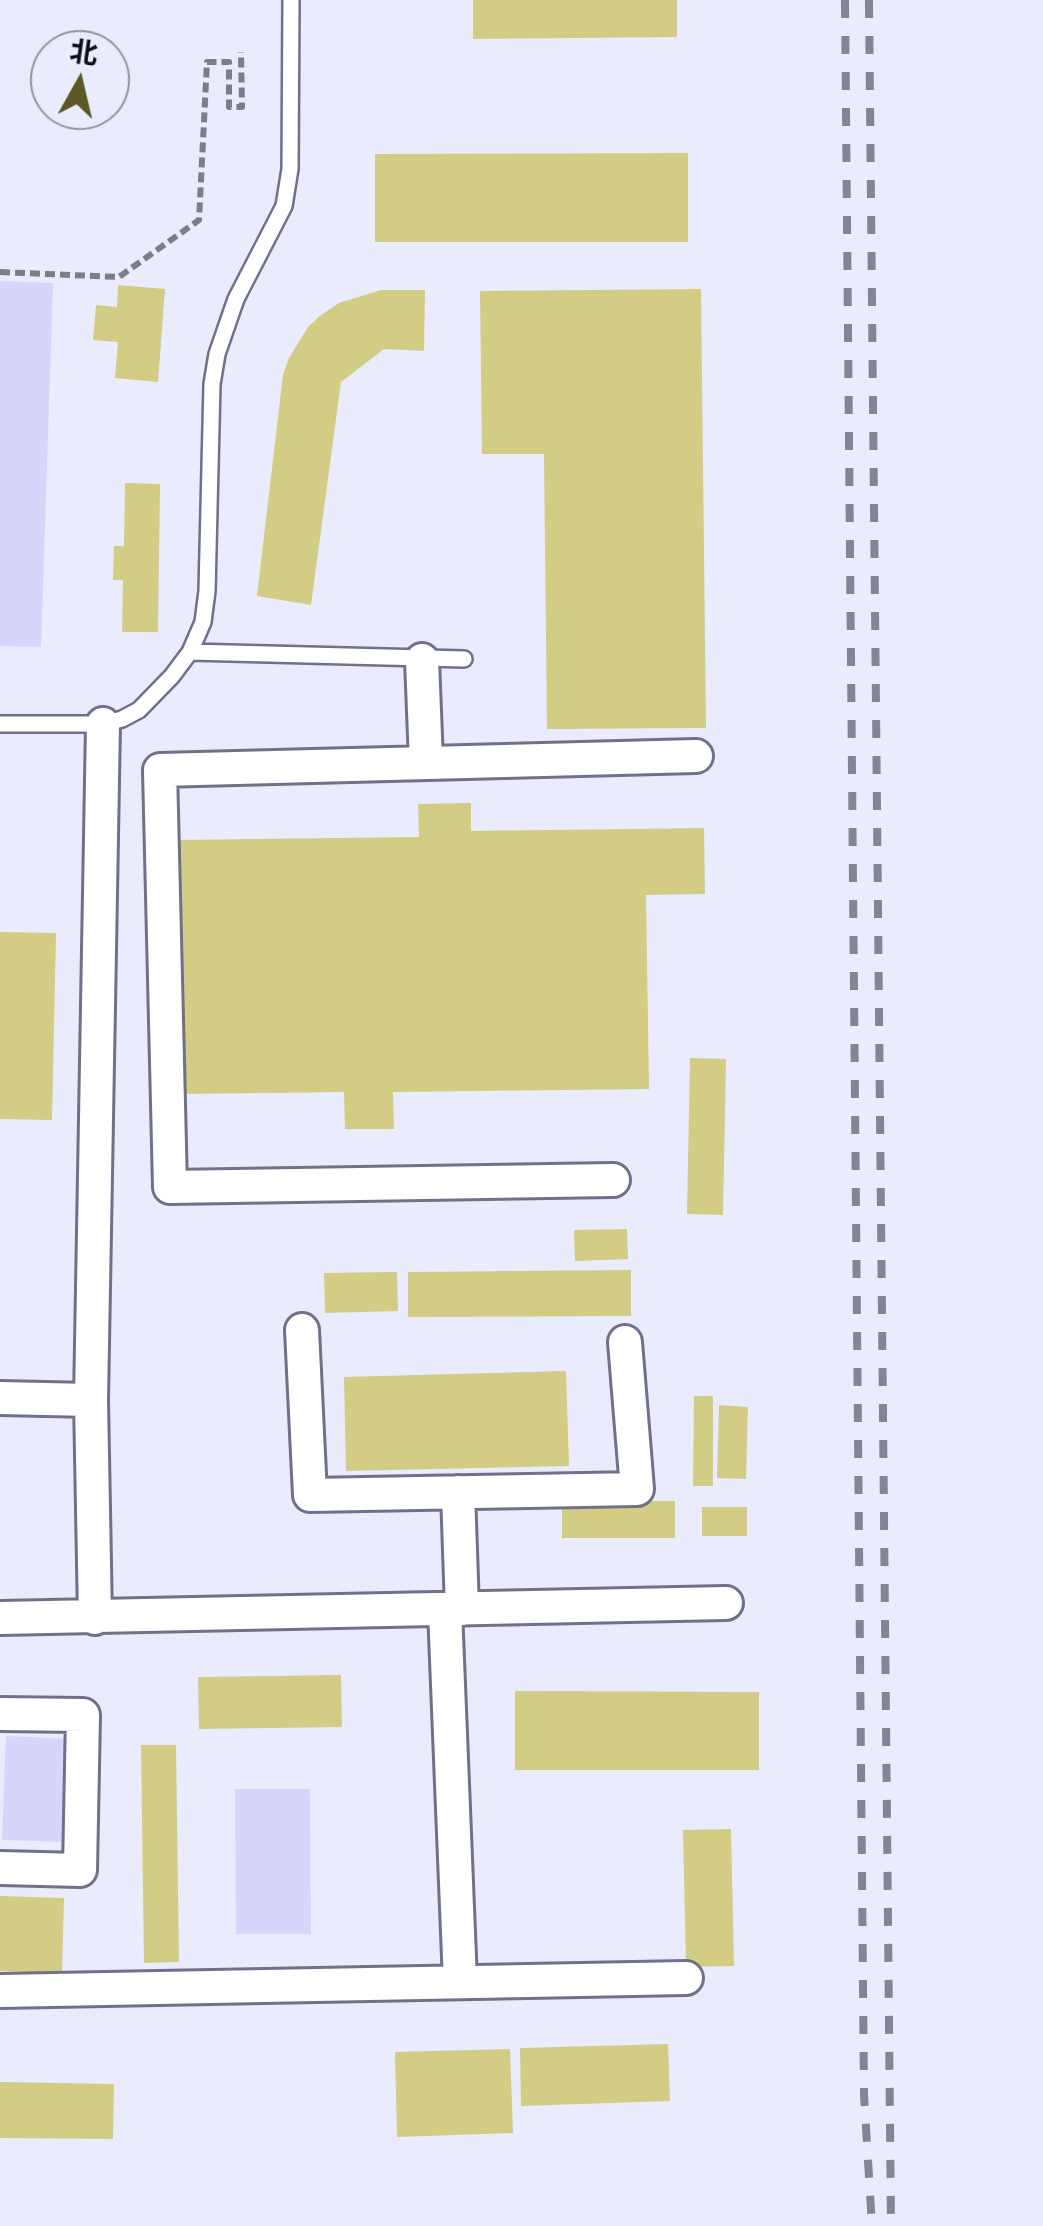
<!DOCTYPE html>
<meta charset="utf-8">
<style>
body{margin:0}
#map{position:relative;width:1043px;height:2226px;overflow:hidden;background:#eaebfd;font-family:Mulish,"Noto Sans SC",sans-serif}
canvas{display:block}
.north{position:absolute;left:30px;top:30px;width:100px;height:100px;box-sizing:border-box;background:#eaebfd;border:2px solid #9192a1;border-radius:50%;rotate:8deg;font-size:28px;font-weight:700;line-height:40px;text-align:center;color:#0c0c16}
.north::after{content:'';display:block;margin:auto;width:35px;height:45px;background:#5c5724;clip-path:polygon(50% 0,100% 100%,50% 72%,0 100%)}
</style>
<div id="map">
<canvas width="1043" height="2226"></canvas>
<div class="north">北</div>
</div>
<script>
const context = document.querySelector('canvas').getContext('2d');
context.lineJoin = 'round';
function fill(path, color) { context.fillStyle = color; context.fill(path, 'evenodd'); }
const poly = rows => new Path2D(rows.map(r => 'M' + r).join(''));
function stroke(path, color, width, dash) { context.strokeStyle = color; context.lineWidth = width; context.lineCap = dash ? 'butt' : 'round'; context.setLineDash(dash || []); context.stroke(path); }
const green = poly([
 [0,281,53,283,41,647,0,646],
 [6,1736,70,1739,67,1842,2,1840],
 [235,1789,310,1789,311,1934,236,1934]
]);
const building = poly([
 [473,0,677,0,677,37,473,39],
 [688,153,688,242,375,242,375,154],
 [118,285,165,289,158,382,115,378,118,342,93,340,96,305,117,307],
 [701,289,706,728,547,729,544,454,482,454,480,291],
 [381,290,425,290,424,351,384,349,341,382,311,605,257,596,283,375,289,358,308,327,321,315,339,303],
 [125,483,160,484,158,632,122,632,123,580,113,580,114,546,124,546],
 [471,803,471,831,704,828,705,894,646,895,649,1089,393,1092,394,1129,345,1129,344,1092,178,1094,175,840,419,837,418,804],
 [0,932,56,933,52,1120,0,1119],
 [690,1058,726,1059,723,1215,687,1214],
 [627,1229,628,1259,575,1261,574,1230],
 [631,1270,631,1316,408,1317,408,1272],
 [397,1272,398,1311,325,1313,324,1273],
 [566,1371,569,1466,346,1471,344,1377],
 [694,1396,713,1396,713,1486,693,1486],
 [719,1405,748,1407,746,1479,717,1478],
 [562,1501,675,1501,675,1538,562,1538],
 [702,1507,747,1507,747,1536,702,1536],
 [341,1675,342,1727,199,1729,198,1677],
 [515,1691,759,1692,759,1770,515,1770],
 [141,1745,176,1745,179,1962,144,1963],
 [731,1829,734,1966,686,1967,683,1830],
 [0,1896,64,1898,62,1973,0,1971],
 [668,2044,670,2101,521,2106,520,2048],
 [510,2049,513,2133,397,2137,395,2052],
 [0,2082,114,2084,113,2139,0,2138]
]);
const path = poly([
 [0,272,119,277,199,220,207,62,229,62,229,107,242,107,241,52]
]);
const lane = poly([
 [190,652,464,659],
 [0,724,103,724,122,719,139,710,172,676,190,652,203,622,207,591,212,384,217,354,236,299,284,206,290,169,291,0]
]);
const street = poly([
 [422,660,426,762],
 [613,1180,170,1187,160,770,696,756],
 [302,1330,310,1495,637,1489,625,1342],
 [0,1398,91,1400],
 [458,1492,462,1609],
 [445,1610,460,1982],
 [0,1618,726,1603],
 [95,1618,91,1400,103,724],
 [0,1714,83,1715,80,1870,0,1868],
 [0,1991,686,1978]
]);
const rail = poly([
 [845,0,864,2095,872,2226],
 [869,0,891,2226]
]);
fill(green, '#d5d6f9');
fill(building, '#d2cc84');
stroke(lane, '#70708b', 20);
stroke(street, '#70708b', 38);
stroke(path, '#7c7c8a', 6, [10, 5]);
stroke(lane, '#fff', 15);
stroke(street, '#fff', 32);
stroke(rail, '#848493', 8, [18, 18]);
</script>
